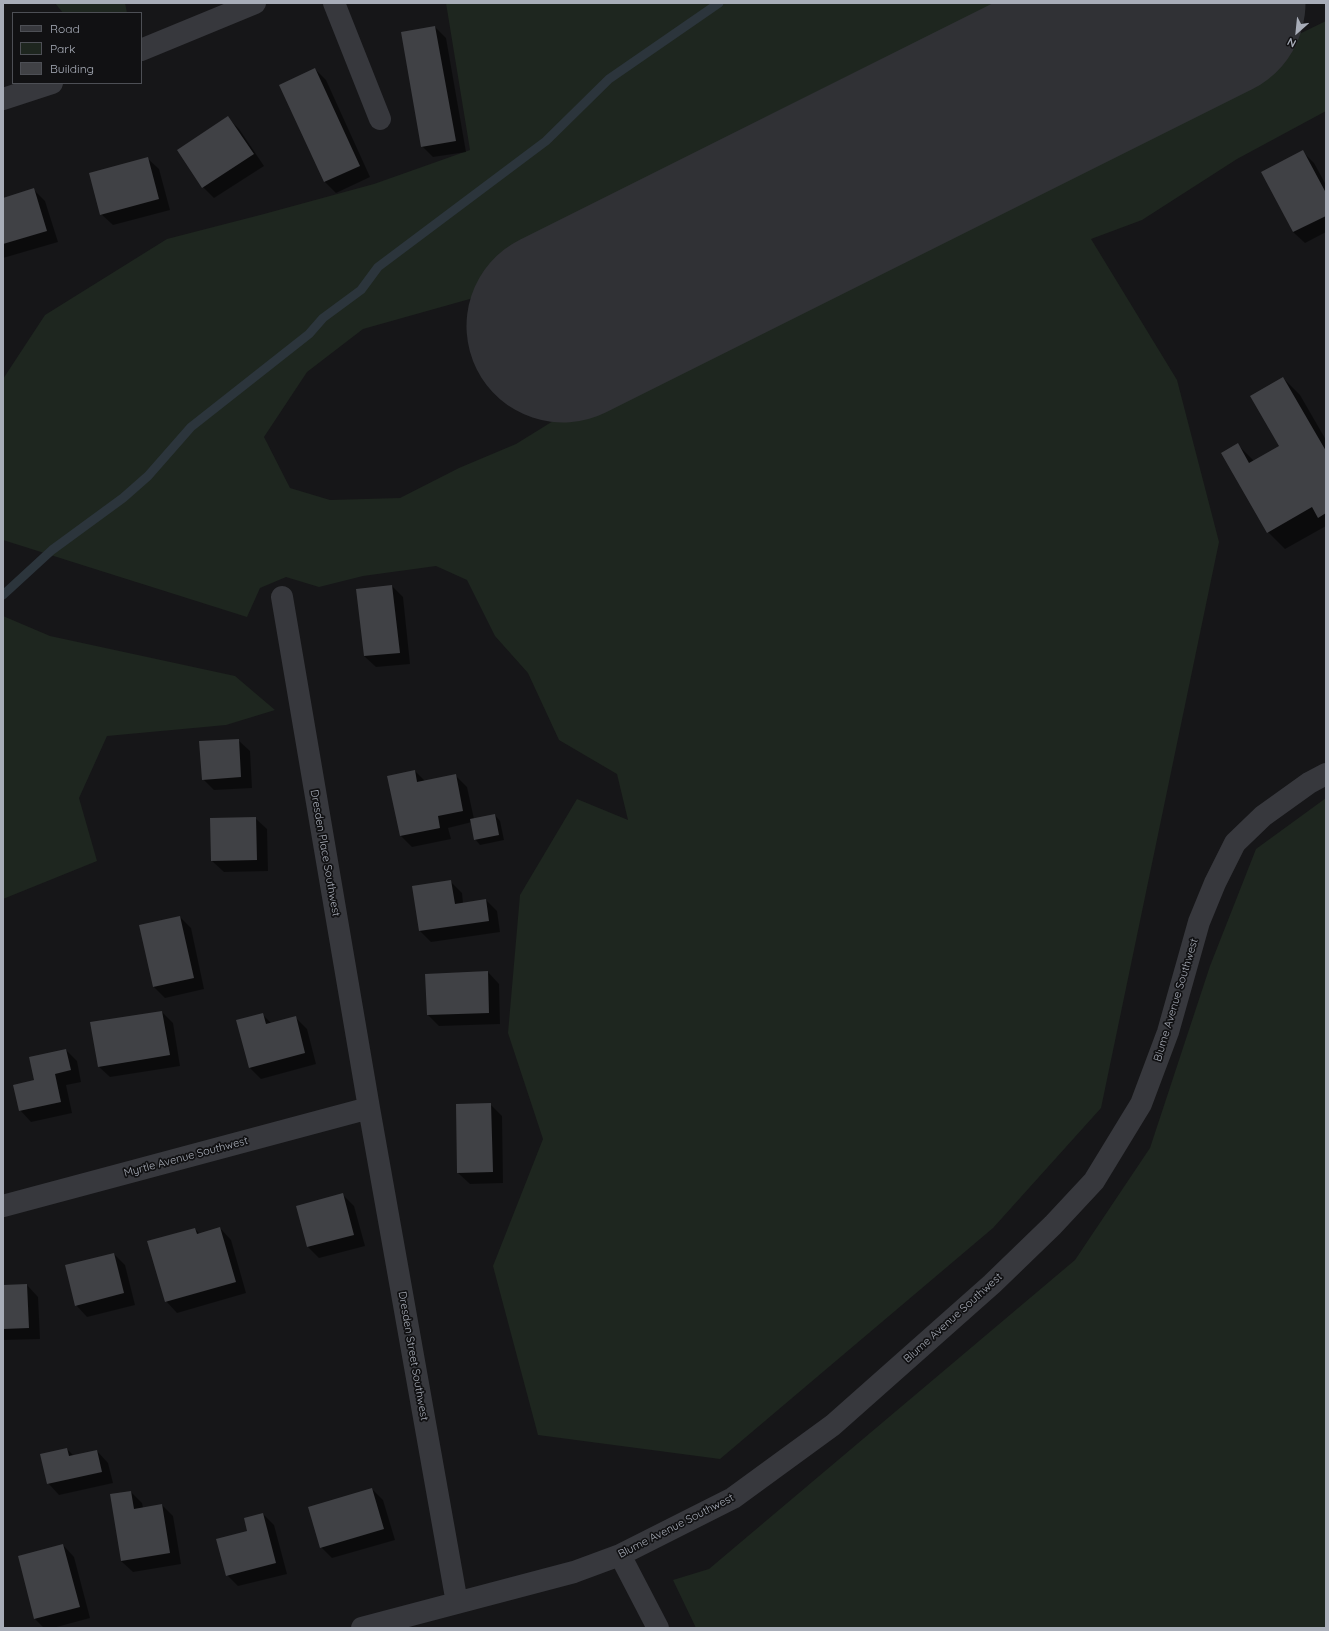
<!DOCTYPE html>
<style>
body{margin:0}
#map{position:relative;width:1329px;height:1631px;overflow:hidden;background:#161618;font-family:Quicksand,sans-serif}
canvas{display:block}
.frame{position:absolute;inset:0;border:4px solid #a8adb8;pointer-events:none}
.legend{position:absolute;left:12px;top:12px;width:130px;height:72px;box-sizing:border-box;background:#111113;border:1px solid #4d4f55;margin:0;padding:5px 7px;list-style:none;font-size:12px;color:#a8adb8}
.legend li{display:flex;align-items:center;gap:8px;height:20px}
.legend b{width:20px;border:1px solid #4d4f55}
.north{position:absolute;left:1277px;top:12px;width:40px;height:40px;-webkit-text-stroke:3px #111113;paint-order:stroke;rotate:207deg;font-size:11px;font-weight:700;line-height:16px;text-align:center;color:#a8adb8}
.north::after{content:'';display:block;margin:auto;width:14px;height:18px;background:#a8adb8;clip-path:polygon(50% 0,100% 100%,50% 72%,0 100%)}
</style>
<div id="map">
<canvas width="1329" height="1631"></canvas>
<div class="frame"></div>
<ul class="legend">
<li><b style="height:5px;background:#37383d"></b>Road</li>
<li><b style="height:11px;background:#1e261f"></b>Park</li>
<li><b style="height:11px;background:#404145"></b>Building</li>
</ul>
<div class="north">N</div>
</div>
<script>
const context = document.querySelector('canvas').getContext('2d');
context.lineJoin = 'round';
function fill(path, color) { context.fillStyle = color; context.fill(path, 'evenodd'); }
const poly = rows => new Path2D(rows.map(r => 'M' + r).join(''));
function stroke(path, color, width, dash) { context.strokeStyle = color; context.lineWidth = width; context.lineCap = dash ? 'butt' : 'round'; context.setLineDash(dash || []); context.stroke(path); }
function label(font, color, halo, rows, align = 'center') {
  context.font = font + ' Quicksand,sans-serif'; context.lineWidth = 3.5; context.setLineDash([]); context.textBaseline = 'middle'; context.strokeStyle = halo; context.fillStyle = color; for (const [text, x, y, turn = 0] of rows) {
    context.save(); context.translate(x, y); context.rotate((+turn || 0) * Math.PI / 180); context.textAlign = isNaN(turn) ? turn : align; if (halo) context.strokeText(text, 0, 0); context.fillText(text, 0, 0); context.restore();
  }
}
const green = poly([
 [55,3,125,3,127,13,63,13],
 [446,3,1071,3,654,212,565,269,516,286,363,329,307,372,264,437,290,488,330,500,400,498,459,468,516,444,558,418,602,376,664,342,1326,21,1326,111,1237,159,1142,220,1091,239,1177,380,1219,542,1101,1108,993,1228,720,1459,538,1435,493,1266,543,1139,508,1033,520,895,577,799,628,820,617,774,559,740,528,673,495,636,467,580,436,566,363,576,319,587,286,577,260,588,247,617,3,540,3,379,45,315,167,239,264,214,374,184,470,150],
 [3,616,50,636,235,676,275,710,226,725,107,736,79,798,97,861,3,899],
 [1326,798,1326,1628,696,1628,673,1580,709,1569,1075,1260,1150,1148,1210,966,1256,849]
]);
const shadow = poly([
 [435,27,446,38,466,152,433,157,422,146],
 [315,69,326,80,370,177,336,193,325,182],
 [228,118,239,129,264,166,214,198,203,187],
 [1303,152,1314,163,1326,185,1326,232,1305,243,1293,232,1263,173],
 [147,158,159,169,170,210,113,225,101,214],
 [34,190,45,201,58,242,3,258,3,199],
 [1283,378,1300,395,1326,440,1326,526,1285,549,1268,532,1237,444,1254,461,1281,446],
 [392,586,403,597,410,664,376,667,364,656],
 [238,740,250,751,252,788,214,790,203,779],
 [415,771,425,781,455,775,467,787,474,819,495,815,500,821,504,840,480,845,475,839,472,822,448,828,451,839,412,847,401,836],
 [255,818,267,829,268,871,224,872,212,861,211,819],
 [450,881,462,893,463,903,486,900,497,911,500,932,431,942,420,931,413,887],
 [180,917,191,928,204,989,165,998,154,987,140,926],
 [488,972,499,984,500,1024,439,1026,428,1015],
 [162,1012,173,1023,180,1066,110,1077,98,1066],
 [262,1014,272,1024,295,1017,307,1029,316,1064,261,1079,250,1068],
 [66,1050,77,1061,81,1082,66,1085,72,1113,31,1122,20,1110,35,1081],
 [490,1104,502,1116,503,1183,470,1184,458,1173],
 [343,1195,354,1206,365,1246,319,1258,308,1247],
 [220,1228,231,1240,246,1293,177,1313,166,1301,195,1229,200,1234],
 [114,1254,125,1265,135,1305,87,1317,76,1305],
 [27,1285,38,1297,40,1339,3,1340,3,1286],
 [67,1449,74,1456,97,1451,108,1463,113,1483,59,1495,48,1483],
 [372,1489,383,1500,395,1540,332,1558,321,1547],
 [131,1492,142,1503,143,1508,162,1505,173,1516,181,1564,133,1572,121,1561],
 [263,1514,274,1525,287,1574,238,1586,227,1575,249,1532],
 [63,1545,74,1557,90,1618,53,1628,44,1628,35,1619]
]);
const stream = poly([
 [3,595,52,550,123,498,148,476,191,427,309,334,323,318,361,290,378,267,546,141,609,79,719,3]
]);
const runway = poly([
 [563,326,1209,3]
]);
const building = poly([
 [435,26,456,141,421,147,401,32],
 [315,68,360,166,324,182,279,85],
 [228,116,254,154,202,188,177,150],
 [1303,150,1326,193,1326,216,1293,232,1261,172],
 [148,157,159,199,100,215,89,173],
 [34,188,47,231,3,244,3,198],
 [1283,377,1326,451,1326,513,1318,518,1312,507,1267,533,1221,453,1238,443,1249,463,1279,446,1250,396],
 [392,585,400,653,364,656,356,589],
 [239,739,241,777,202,780,199,741],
 [415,770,417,782,456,774,463,811,438,816,440,828,400,836,387,776],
 [495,814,499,835,474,840,470,819],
 [256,817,257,860,211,861,210,818],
 [451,880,455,904,486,899,489,921,419,931,412,886],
 [180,916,194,978,153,987,139,925],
 [488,971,489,1013,427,1015,425,974],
 [162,1011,170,1055,98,1067,90,1022],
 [263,1013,266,1024,296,1016,305,1053,249,1068,236,1020],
 [66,1049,71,1070,55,1074,61,1102,19,1111,13,1085,34,1080,29,1057],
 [491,1103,493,1172,457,1173,456,1104],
 [343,1193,354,1235,307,1247,296,1206],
 [220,1227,236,1282,165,1302,147,1241,195,1228,197,1234],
 [114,1253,124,1293,75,1306,65,1265],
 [27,1284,29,1328,3,1329,3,1285],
 [67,1448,69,1456,97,1450,102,1472,47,1484,40,1454],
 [372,1488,384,1529,320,1548,308,1507],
 [131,1491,134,1509,162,1504,170,1553,121,1561,110,1494],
 [263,1513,276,1563,226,1576,216,1539,247,1531,244,1518],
 [63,1544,80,1607,34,1619,18,1556]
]);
const minor = poly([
 [334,3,380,119],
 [141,50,255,3],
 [3,99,52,83],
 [282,597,369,1108,457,1603],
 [3,1206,369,1108],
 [620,1555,658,1628],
 [362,1628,574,1572,620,1555,733,1498,833,1425,992,1284,1053,1225,1094,1181,1141,1104,1168,1032,1199,922,1215,883,1235,843,1263,816,1309,783,1326,774]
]);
const streetNames = [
 ["Dresden Place Southwest",325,853,80],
 ["Blume Avenue Southwest",1176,1000,-73],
 ["Myrtle Avenue Southwest",186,1157,-15],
 ["Blume Avenue Southwest",953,1318,-42],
 ["Dresden Street Southwest",413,1356,80],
 ["Blume Avenue Southwest",676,1526,-27]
];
fill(green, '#1e261f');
fill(shadow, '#0007');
stroke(stream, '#2c353c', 9);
stroke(runway, '#303135', 193);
fill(building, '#404145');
stroke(minor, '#37383d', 22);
label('11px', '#a8adb8', '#111113', streetNames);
</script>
